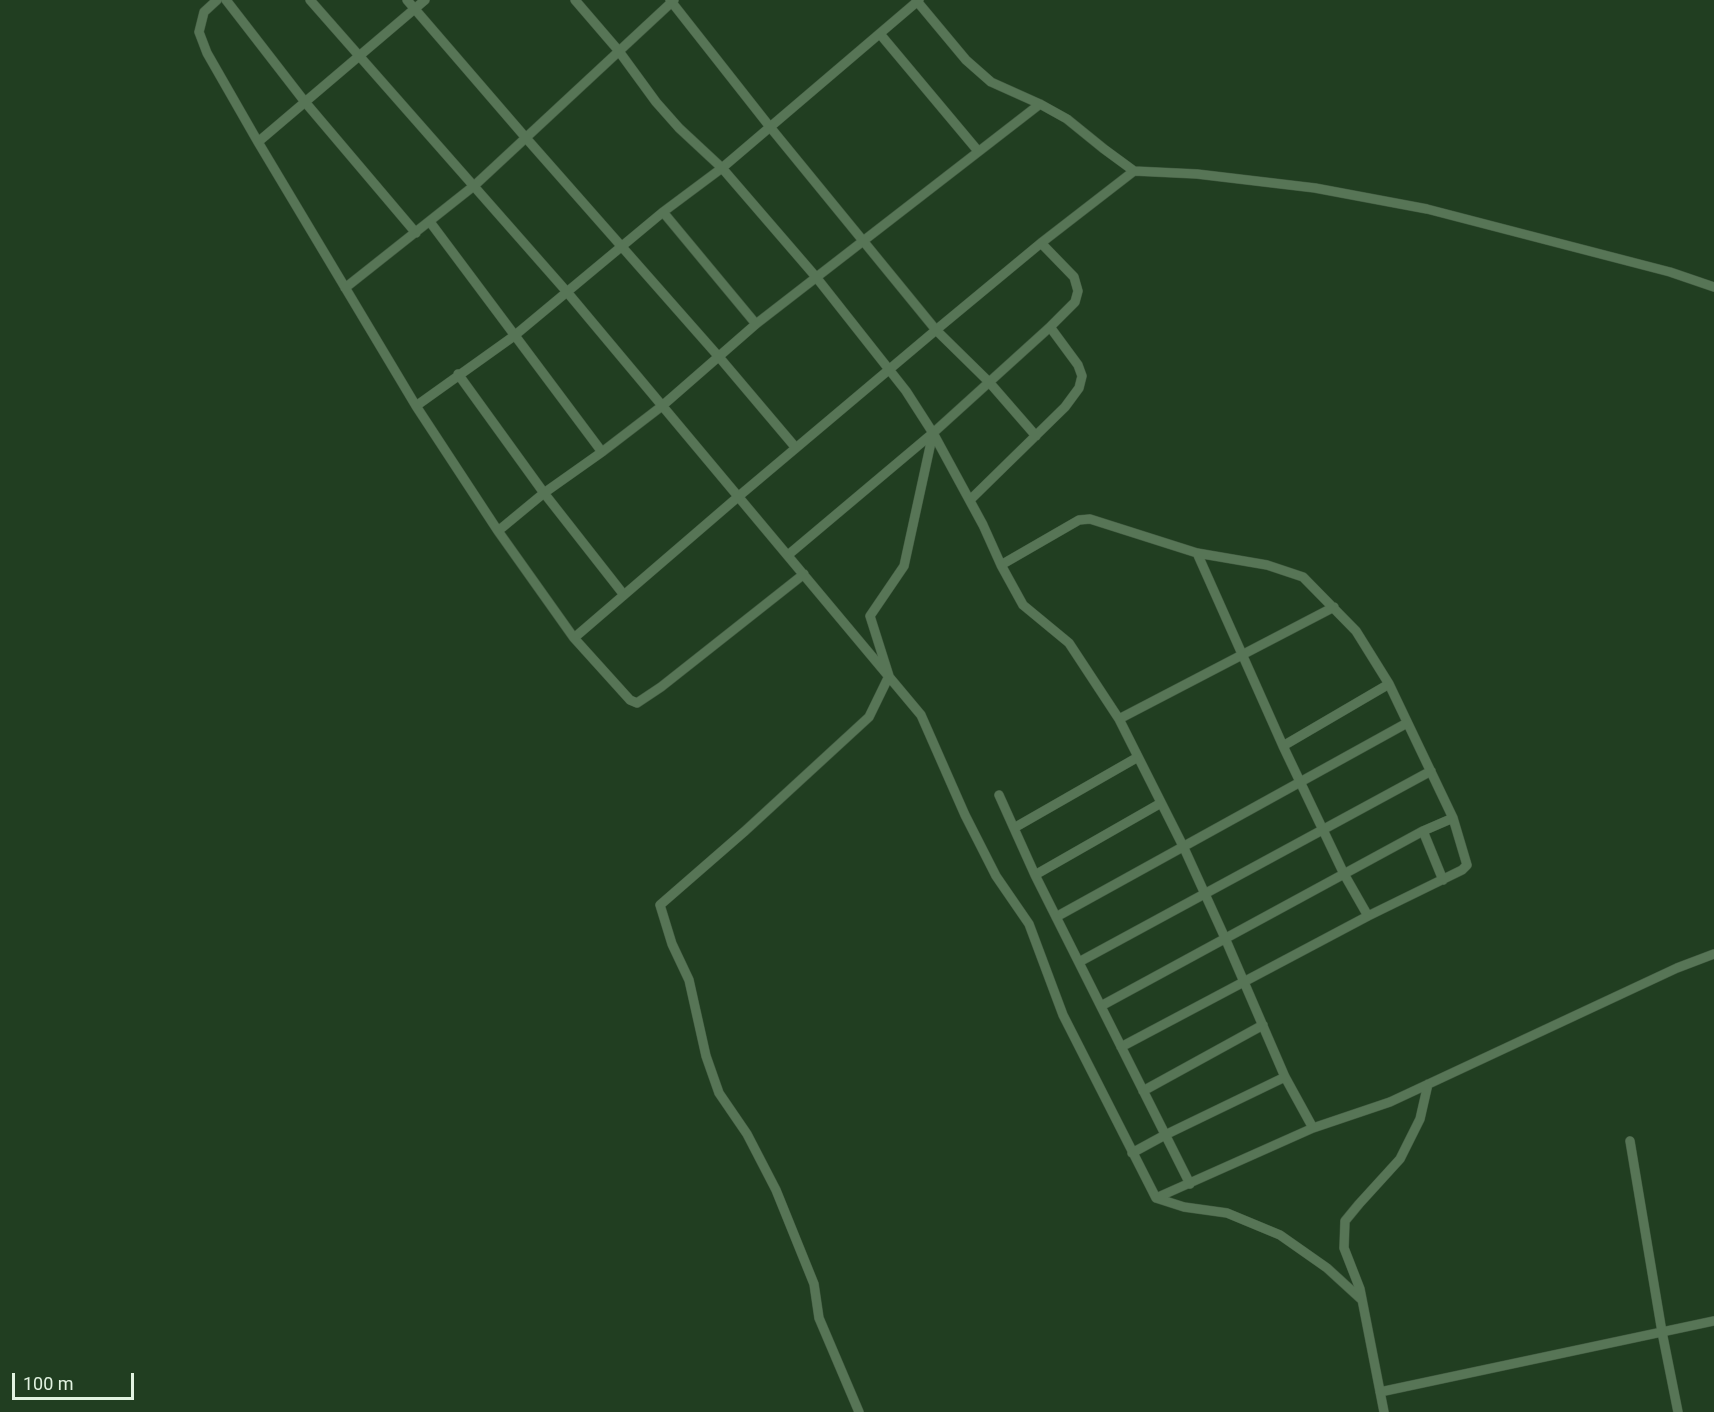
<!DOCTYPE html>
<style>
body{margin:0}
#map{position:relative;width:1714px;height:1412px;overflow:hidden;background:#213e21;font-family:Roboto,sans-serif}
canvas{display:block}
.scale{position:absolute;left:12px;top:1373px;width:122px;height:27px;box-sizing:border-box;border:3px solid #e2f3e1;border-top:0;padding-left:8px;font-size:18px;line-height:21px;white-space:nowrap;color:#e2f3e1;-webkit-text-stroke:4px #213e21;paint-order:stroke}
</style>
<div id="map">
<canvas width="1714" height="1412"></canvas>
<div class="scale">100 m</div>
</div>
<script>
const context = document.querySelector('canvas').getContext('2d');
context.lineJoin = 'round';
const poly = rows => new Path2D(rows.map(r => 'M' + r).join(''));
function stroke(path, color, width, dash) { context.strokeStyle = color; context.lineWidth = width; context.lineCap = dash ? 'butt' : 'round'; context.setLineDash(dash || []); context.stroke(path); }
const minor = poly([
 [217,0,204,12,199,32,207,53,258,142,416,406,498,531,574,638,630,700,637,703,661,687,804,574],
 [226,0,305,102,416,233],
 [310,0,567,292,921,715,965,815,996,876,1029,924,1063,1015,1156,1198,1184,1207,1227,1213,1280,1235,1327,1268,1362,1300],
 [407,0,526,138,719,357,796,448],
 [575,0,618,50,656,102,679,128,722,168,816,277,906,391,933,433,904,566,870,616,889,676,869,717,745,831,660,905,672,944,689,980,706,1056,719,1093,747,1134,776,1190,814,1284,819,1318,859,1412],
 [670,0,770,127,936,330,989,382,1036,436],
 [916,0,966,60,991,82,1040,104,1067,119,1104,149,1134,171,1197,174,1315,188,1427,209,1670,272,1714,287],
 [880,34,978,151],
 [258,142,425,0],
 [663,212,756,324],
 [430,222,602,452],
 [345,288,475,185,674,0],
 [458,374,544,493,624,595],
 [416,406,514,336,663,212,722,168,919,0],
 [933,433,983,525,1001,565,1023,605,1069,643,1119,719,1184,848,1225,938,1285,1077,1313,1128,1390,1102,1677,968,1714,954],
 [970,500,1065,407,1079,388,1082,376,1078,365,1050,327],
 [498,531,544,493,602,452,662,406,756,324,1040,104],
 [1197,553,1283,746,1344,874,1368,916],
 [788,555,933,433,1050,327,1075,302,1078,291,1074,277,1041,243],
 [1001,565,1079,520,1090,519,1197,553,1267,565,1303,577,1356,631,1389,684,1453,818,1467,865,1462,870,1368,916,1121,1047],
 [574,638,739,496,936,330,1041,243,1134,171],
 [1119,719,1334,607],
 [1283,746,1389,684],
 [999,795,1035,875,1190,1184],
 [1014,828,1138,757],
 [1423,831,1443,880],
 [1035,875,1161,803],
 [1056,917,1407,723],
 [1079,962,1431,771],
 [1101,1006,1423,831,1453,818],
 [1143,1091,1263,1025],
 [1630,1141,1662,1332,1678,1412],
 [1132,1153,1165,1135,1285,1077],
 [1156,1198,1313,1128],
 [1380,1392,1714,1321],
 [1384,1412,1360,1289,1344,1248,1345,1221,1359,1204,1400,1159,1420,1119,1428,1084]
]);
stroke(minor, '#415a40', 10);
stroke(minor, '#577556', 9);
</script>
